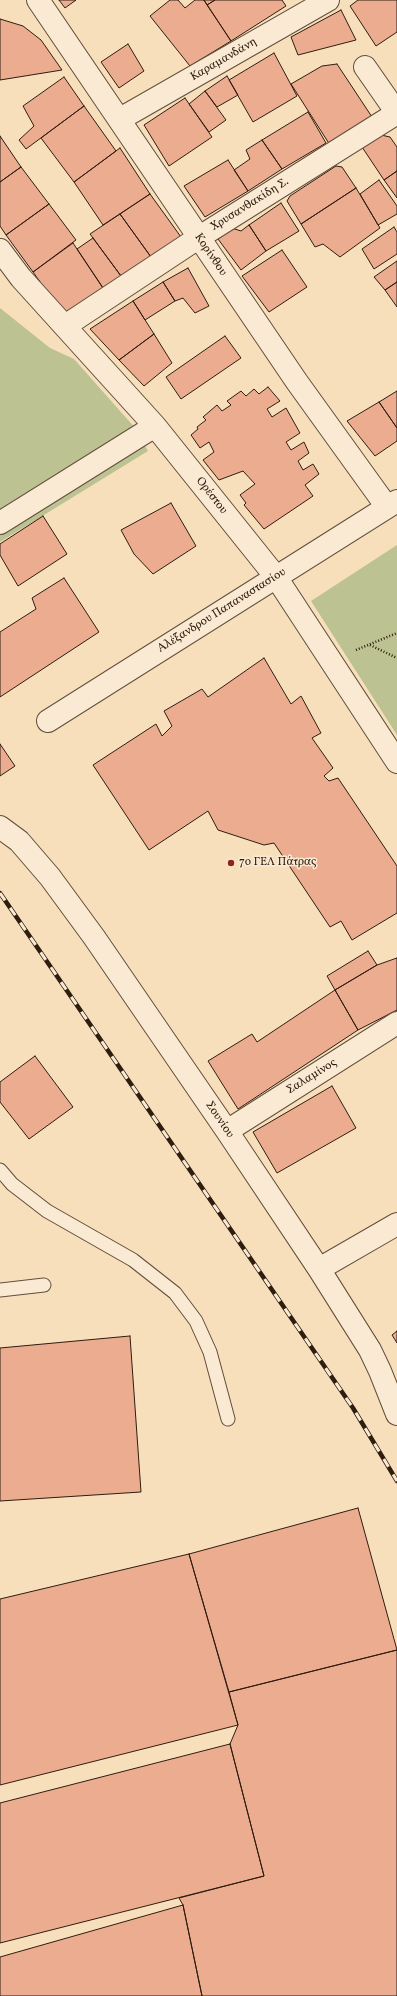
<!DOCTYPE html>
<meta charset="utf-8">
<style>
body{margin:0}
canvas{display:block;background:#f8dfbc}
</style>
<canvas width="397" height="1996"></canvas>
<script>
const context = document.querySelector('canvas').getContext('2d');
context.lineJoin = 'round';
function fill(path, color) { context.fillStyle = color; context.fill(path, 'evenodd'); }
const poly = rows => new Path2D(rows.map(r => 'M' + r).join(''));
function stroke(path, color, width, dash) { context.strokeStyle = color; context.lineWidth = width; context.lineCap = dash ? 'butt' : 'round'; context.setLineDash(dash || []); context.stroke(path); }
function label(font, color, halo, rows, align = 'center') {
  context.font = font + ' Vollkorn,serif'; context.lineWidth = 3; context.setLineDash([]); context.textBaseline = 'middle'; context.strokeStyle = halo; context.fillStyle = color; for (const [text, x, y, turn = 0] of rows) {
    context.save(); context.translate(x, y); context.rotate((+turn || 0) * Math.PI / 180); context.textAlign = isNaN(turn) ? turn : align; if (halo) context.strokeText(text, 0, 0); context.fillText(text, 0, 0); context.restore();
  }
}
const green = poly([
 [0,308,50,348,74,359,136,429,148,451,0,542],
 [397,545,397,735,311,601]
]);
const building = poly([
 [59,0,76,0,65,8,59,0],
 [170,0,178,0,185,8,195,0,204,0,231,41,190,66,150,16,170,0],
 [204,0,215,0,207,5,204,0],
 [215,0,282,0,286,6,231,41,207,5,215,0],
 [358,0,397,0,397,32,376,46,350,6,358,0],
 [341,10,356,40,298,55,291,37,341,10],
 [0,19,23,26,41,40,62,70,0,80,0,19],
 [128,44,144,71,119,88,101,62,128,44],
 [274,53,297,96,253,122,229,80,274,53],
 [337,64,372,117,330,145,291,84,322,66,337,64],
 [227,76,238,95,217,107,205,91,227,76],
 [64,77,84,106,26,149,19,140,34,126,23,106,64,77],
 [205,91,226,120,209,132,189,104,205,91],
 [185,98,212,137,169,166,144,125,185,98],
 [84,106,116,151,74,182,41,138,84,106],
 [308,112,326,143,282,169,262,140,308,112],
 [381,135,390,137,397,147,397,171,384,180,362,147,381,135],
 [0,136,21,167,0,182,0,136],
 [262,140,282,169,248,191,234,170,250,159,246,150,262,140],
 [120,148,150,194,103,225,74,182,120,148],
 [228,160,248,191,205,217,184,186,228,160],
 [336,166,342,167,356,188,301,224,287,201,290,196,336,166],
 [21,167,49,204,6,235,0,226,0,182,21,167],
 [397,171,397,198,384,180,397,171],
 [379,180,397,206,397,214,378,225,360,194,379,180],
 [356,188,380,228,340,257,323,244,315,247,301,224,356,188],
 [150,194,181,237,151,257,120,214,150,194],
 [281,203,299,231,266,251,249,225,281,203],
 [49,204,76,240,33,272,6,235,49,204],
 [120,214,151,257,121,276,90,234,120,214],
 [249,225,266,251,241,270,218,239,232,228,241,231,249,225],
 [394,227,397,232,397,254,374,269,362,249,394,227],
 [93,238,121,276,103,288,77,249,93,238],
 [73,243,103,288,63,314,33,272,73,243],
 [282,250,307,287,269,312,242,276,282,250],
 [397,261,397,282,385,290,374,277,397,261],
 [188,268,209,306,195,313,183,298,175,301,163,282,188,268],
 [163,282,175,301,145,320,133,301,163,282],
 [397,282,397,307,385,290,397,282],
 [133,301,154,334,119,360,90,329,133,301],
 [154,334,172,363,144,386,119,360,154,334],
 [225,336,241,358,181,399,166,377,225,336],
 [268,387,280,401,267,409,272,417,286,408,300,433,286,442,291,450,304,442,309,453,298,461,303,470,313,464,319,474,305,485,313,496,264,529,244,505,246,503,240,495,255,484,243,471,219,480,203,460,214,452,209,442,200,448,191,435,198,429,197,427,206,420,203,417,217,405,222,411,231,405,227,401,241,391,246,396,254,389,259,394,268,387],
 [397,391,397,428,379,402,397,391],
 [379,402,397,428,397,441,375,456,347,421,379,402],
 [171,503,196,546,153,574,134,554,121,530,171,503],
 [43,516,67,554,18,586,0,555,0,544,43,516],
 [64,578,99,632,0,697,0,632,36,609,32,598,64,578],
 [264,658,291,704,301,696,321,733,312,738,333,768,324,776,329,781,338,778,397,866,397,913,352,940,341,921,330,927,274,843,264,845,218,830,208,811,149,850,93,765,156,724,162,736,172,726,164,711,202,689,208,697,264,658],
 [0,744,15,766,0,776,0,744],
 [368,951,377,965,335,990,327,976,368,951],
 [397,958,397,1010,358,1030,335,990,377,965,397,958],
 [335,990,358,1030,238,1109,208,1061,252,1034,257,1042,335,990],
 [35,1056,73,1107,29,1139,0,1102,0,1082,35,1056],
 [332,1086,356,1128,277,1173,253,1132,332,1086],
 [397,1331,397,1343,392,1335,397,1331],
 [130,1336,141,1492,0,1501,0,1348,130,1336],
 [358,1508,397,1650,229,1692,189,1554,358,1508],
 [189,1554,238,1725,0,1785,0,1599,189,1554],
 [397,1650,397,1996,202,1996,183,1905,179,1898,264,1876,230,1744,238,1725,229,1692,397,1650],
 [230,1744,264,1876,0,1943,0,1803,230,1744],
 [183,1905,202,1996,0,1996,0,1957,183,1905]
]);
const path = poly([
 [370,645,397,658],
 [356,650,397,633]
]);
const lane = poly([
 [0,1170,12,1184,47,1211,133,1260,175,1293,196,1321,210,1352,228,1419],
 [0,1290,44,1285]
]);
const street = poly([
 [38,0,297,382,387,507],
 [365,67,397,113],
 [120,119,328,0],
 [0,250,21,278,155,426,276,577,397,762],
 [65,326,198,238,397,113],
 [0,523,155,426],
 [48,721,397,501],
 [0,827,19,841,50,877,94,937,227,1131,319,1269,370,1350,380,1371,397,1414],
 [227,1131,397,1023],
 [319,1269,397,1224]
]);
const rail = poly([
 [0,893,353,1408,397,1481]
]);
const markers = [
 [231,863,4,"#8f2418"]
];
const streetNames = [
 ["Καραμανδάνη",224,60,-30],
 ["Χρυσανθακίδη Σ.",250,205,-32],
 ["Κορίνθου",210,255,56],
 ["Ορέστου",211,496,52],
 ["Αλέξανδρου Παπαναστασίου",222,611,-32],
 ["Σαλαμίνος",312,1077,-32],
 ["Σουνίου",219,1120,56]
];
const poiNames = [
 ["7ο ΓΕΛ Πάτρας",239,863]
];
fill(green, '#bcc291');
fill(building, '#ecac90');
stroke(building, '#2f1d10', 1);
stroke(lane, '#614e3b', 15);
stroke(street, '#614e3b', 24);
stroke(path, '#2f1d10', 2.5, [1, 2]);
stroke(lane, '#faead3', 13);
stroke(street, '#faead3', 22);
stroke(rail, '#2f1d10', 4.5);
stroke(rail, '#faead3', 3, [9]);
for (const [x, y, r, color] of markers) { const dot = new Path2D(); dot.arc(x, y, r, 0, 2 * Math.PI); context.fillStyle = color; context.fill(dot); stroke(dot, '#faead3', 1.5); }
label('12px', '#2f1d10', '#faead3', streetNames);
label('12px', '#2f1d10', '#faead3', poiNames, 'left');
</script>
